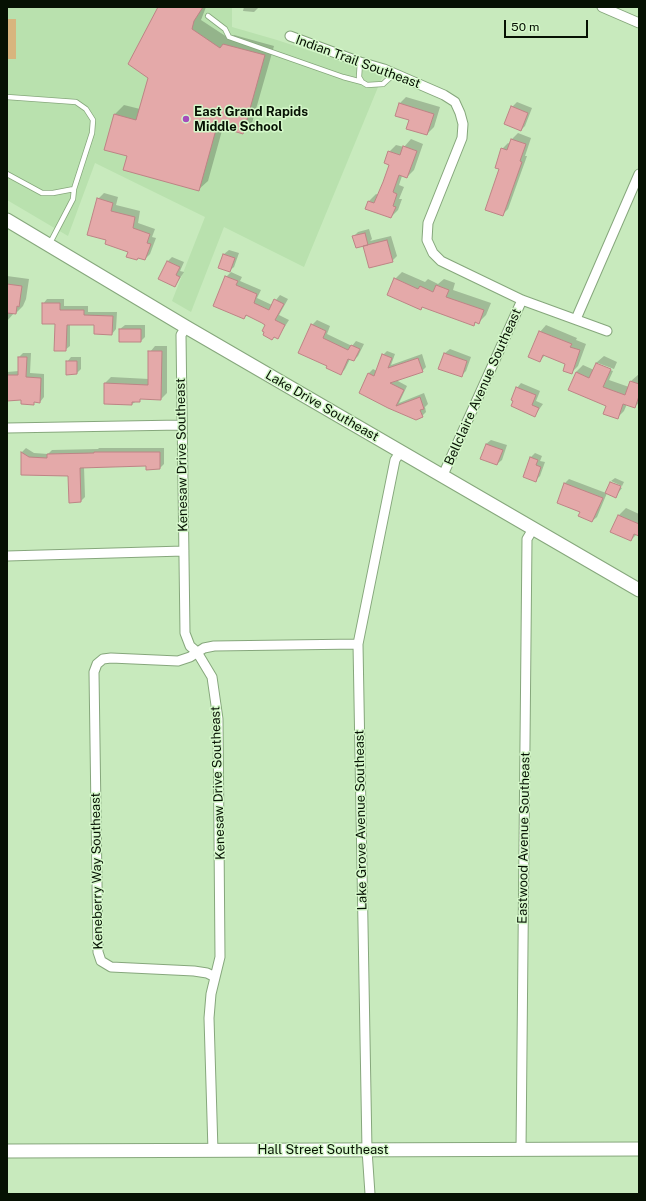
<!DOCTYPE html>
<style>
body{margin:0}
#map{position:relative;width:646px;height:1201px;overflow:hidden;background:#c8eabd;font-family:"Public Sans",sans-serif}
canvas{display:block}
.frame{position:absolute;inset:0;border:8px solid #061103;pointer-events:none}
.scale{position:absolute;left:504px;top:20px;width:84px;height:18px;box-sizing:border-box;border:2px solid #061103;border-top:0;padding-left:5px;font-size:12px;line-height:14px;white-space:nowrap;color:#061103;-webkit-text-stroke:3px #d5f8ca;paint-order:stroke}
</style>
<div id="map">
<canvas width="646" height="1201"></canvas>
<div class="frame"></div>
<div class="scale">50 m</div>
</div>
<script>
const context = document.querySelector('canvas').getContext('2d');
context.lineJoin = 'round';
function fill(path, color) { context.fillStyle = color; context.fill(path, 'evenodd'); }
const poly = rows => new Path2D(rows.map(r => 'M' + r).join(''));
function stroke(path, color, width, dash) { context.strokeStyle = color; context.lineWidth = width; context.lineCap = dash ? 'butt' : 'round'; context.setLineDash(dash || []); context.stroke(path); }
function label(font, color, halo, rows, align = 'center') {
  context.font = font + ' "Public Sans",sans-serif'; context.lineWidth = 3; context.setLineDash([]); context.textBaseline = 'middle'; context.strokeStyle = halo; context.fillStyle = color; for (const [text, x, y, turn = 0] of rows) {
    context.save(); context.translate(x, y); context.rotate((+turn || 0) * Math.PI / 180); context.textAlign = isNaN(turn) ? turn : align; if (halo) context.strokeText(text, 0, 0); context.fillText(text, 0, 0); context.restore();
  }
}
const built = poly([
 [7,7,232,7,232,27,277,40,383,75,304,267,224,227,191,312,172,301,205,217,95,163,68,236,7,200]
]);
const green = poly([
 [7,19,16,19,16,59,7,59]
]);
const shadow = poly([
 [160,7,206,7,201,20,230,39,234,35,274,46,252,123,243,132,223,127,208,181,198,190,128,156,105,149,115,114,124,105,140,109,149,77],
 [244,7,259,7,254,12,243,11],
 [406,97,440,107,434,127,427,134,410,119,399,104],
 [517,102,532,108,525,126,521,130,512,107],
 [518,133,531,138,525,156,527,156,508,209,502,215,500,168,502,149,508,143,510,144,512,139],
 [411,139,423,144,414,170,407,177,402,176,399,185,404,187,399,199,402,199,398,210,391,217,367,208,369,201,376,194,379,195,390,164,389,152,396,145,404,147],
 [104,193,118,197,116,205,140,211,138,223,155,229,152,237,156,238,150,254,145,259,139,257,137,259,129,251,108,239,98,199],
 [369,229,372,239,370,241,391,236,397,256,392,261,365,246,354,236,358,232],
 [229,250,239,253,234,267,229,271,220,268,224,254],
 [172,257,184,262,180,271,184,272,175,286,168,261],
 [231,272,242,277,240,281,261,290,257,298,272,305,280,295,288,299,279,315,289,320,278,337,267,325,247,315,244,318,226,277],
 [402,272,425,282,428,279,438,284,444,279,455,283,453,290,491,303,486,315,479,322,476,322,474,325,423,307,420,309,395,279],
 [7,276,29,279,26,299,23,306,16,313,14,313,7,321],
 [47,299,64,299,64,306,88,306,88,312,117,312,116,329,112,334,95,324,70,324,70,346,65,350,56,323,43,304],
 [317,320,330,326,327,334,352,346,356,341,364,344,358,356,354,360,350,359,345,369,341,374,328,366,312,325],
 [125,325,145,325,145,337,141,341,120,329],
 [546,325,577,338,576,340,586,344,578,366,571,373,567,363,545,355,540,361,540,332],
 [155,346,167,346,167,393,161,399,142,398,132,404,105,383,111,377,149,379,150,352],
 [450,349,471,357,466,371,461,376,445,353],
 [387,351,395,354,391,365,422,354,426,367,422,371,396,380,407,386,399,403,424,393,428,404,425,407,426,412,422,416,360,393,369,373,373,369,377,371,383,355],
 [23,353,31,353,30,373,44,374,44,397,40,402,35,401,33,404,22,399,7,399,7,372,19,371,19,357],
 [604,356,617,362,614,369,598,363,598,365,613,371,609,380,629,387,631,381,639,374,639,403,634,407,627,404,624,411,617,418,576,372,583,365,594,370,596,363],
 [71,357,81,357,81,369,77,373,67,362],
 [521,383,540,391,536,401,543,404,535,415,517,388],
 [491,440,507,445,502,460,497,464,486,444],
 [26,448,34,453,48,454,52,450,98,449,99,448,164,448,164,464,160,468,147,465,84,467,85,497,81,501,69,476,22,474,22,452],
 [535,453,542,456,540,461,545,462,540,476,536,480,531,457],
 [615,478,624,482,622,486,611,481],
 [569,479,606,493,611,481,611,483,622,488,615,497,607,493,597,517,592,521,582,511,565,483],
 [626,508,639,514,639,535,637,534,631,540,612,531,619,515]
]);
const building = poly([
 [158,7,203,7,194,21,192,29,220,48,223,44,265,55,243,134,217,126,199,191,123,170,127,156,104,150,114,114,136,120,148,78,128,64,158,7],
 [399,103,434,114,427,135,406,129,409,120,395,116,399,103],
 [511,106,528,113,521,131,504,124,511,106],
 [511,139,526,144,520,161,522,162,503,216,485,210,499,169,495,168,501,148,507,150,511,139],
 [403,146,417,151,407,178,399,175,393,192,397,194,393,206,396,207,391,218,365,209,368,201,374,203,383,182,389,165,384,163,388,151,400,155,403,146],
 [97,198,113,203,111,211,135,217,133,228,150,234,147,243,151,244,145,260,138,258,137,260,126,257,128,252,105,244,106,240,87,235,97,198],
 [365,233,368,245,356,248,352,236,365,233],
 [387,240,393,262,369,268,363,246,387,240],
 [223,254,235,258,230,272,218,268,223,254],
 [167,261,180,267,176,275,180,277,175,287,158,279,167,261],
 [225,276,238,281,236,285,257,294,254,303,269,310,274,299,284,304,275,320,285,325,278,339,274,337,272,340,263,335,264,332,262,331,265,325,262,323,246,315,244,319,213,306,225,276],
 [394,278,418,289,420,286,433,292,436,285,449,290,446,297,484,310,479,324,475,322,474,326,422,307,421,310,387,295,394,278],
 [7,284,22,286,19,307,17,306,16,314,7,313,7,284],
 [42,303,60,303,60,310,84,310,84,315,113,316,112,335,94,334,94,325,67,325,66,351,54,351,55,324,42,324,42,303],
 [311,324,326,331,323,338,348,350,351,345,360,349,354,361,348,359,341,375,326,368,327,366,298,353,311,324],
 [119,329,141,329,141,342,119,342,119,329],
 [539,331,572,344,570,347,580,350,572,374,563,371,565,364,543,355,540,362,528,357,539,331],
 [148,351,162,351,161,400,140,399,140,402,132,402,132,405,104,404,104,383,148,385,148,351],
 [444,353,467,361,462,377,438,369,444,353],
 [382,354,392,358,388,368,418,358,423,372,390,383,404,390,396,406,420,397,424,409,420,410,423,417,416,420,388,408,359,393,368,373,374,376,382,354],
 [18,357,27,357,26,377,41,378,40,403,34,402,34,405,21,404,21,400,7,401,7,375,18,375,18,357],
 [66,361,77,361,77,374,66,375,66,361],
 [596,363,611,369,603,387,625,395,630,381,639,384,639,396,635,408,623,404,618,419,603,414,606,406,568,390,576,372,589,378,596,363],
 [516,387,536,395,532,405,539,408,535,417,511,406,513,401,511,400,516,387],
 [486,444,503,450,497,465,480,459,486,444],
 [21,452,29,457,47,458,47,454,94,453,94,452,160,452,160,469,146,470,146,466,80,468,81,502,69,503,68,476,21,475,21,452],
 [530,457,538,460,536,465,541,467,536,482,523,477,530,457],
 [610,482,621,486,616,498,605,493,610,482],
 [564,483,603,498,592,522,578,516,580,512,557,503,564,483],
 [618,515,639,524,639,536,634,534,631,541,610,532,618,515]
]);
const service = poly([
 [208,16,225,29,229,37,343,77,362,82],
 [360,62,359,77,362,82,367,85,383,84,395,73],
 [7,97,76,102,86,109,93,120,92,133,74,189,73,199,50,243],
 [7,174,42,193,53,193,74,189]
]);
const minor = poly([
 [602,7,639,23],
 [290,36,360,62,384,69,444,95,455,102,460,113,463,124,462,138,428,223,427,240,433,253,441,261,522,300,607,331],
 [576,319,639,174],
 [186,327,181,335,185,633,190,646,197,652,212,677,218,719,220,957,211,994,209,1018,213,1151],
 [7,428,181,425],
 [443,475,522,300],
 [7,556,184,551],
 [215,977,207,973,194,971,111,967,101,961,98,952,94,672,97,664,103,659,111,658,178,661,190,657,204,648,214,646,358,644],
 [521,1149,527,539,533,529],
 [370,1194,367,1150,358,644,395,460,401,451]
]);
const secondary = poly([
 [7,220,186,327,639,590],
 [7,1151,639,1149]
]);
const markers = [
 [186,119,4,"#a44ebc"]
];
const streetNames = [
 ["Indian Trail Southeast",358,62,20],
 ["Bellclaire Avenue Southeast",483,387,-66],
 ["Lake Drive Southeast",322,406,30],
 ["Kenesaw Drive Southeast",182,455,-91],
 ["Kenesaw Drive Southeast",218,783,-92],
 ["Lake Grove Avenue Southeast",361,820,-91],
 ["Eastwood Avenue Southeast",524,838,-89],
 ["Keneberry Way Southeast",97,871,-91],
 ["Hall Street Southeast",323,1150]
];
const poiNames = [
 ["East Grand Rapids",194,112],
 ["Middle School",194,127]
];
fill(built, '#b9e1ae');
fill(green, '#d8b57e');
fill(shadow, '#0003');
fill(building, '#e4a9a9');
stroke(building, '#bd8485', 1);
stroke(service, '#86a77c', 6);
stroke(minor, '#86a77c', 11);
stroke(secondary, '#86a77c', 15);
stroke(service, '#fff', 4.5);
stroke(minor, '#fff', 9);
stroke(secondary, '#fff', 13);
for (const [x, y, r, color] of markers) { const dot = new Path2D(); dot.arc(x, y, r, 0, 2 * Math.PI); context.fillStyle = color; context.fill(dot); stroke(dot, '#d5f8ca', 1.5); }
label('13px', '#061103', '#d5f8ca', streetNames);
label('bold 13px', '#061103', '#d5f8ca', poiNames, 'left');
</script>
